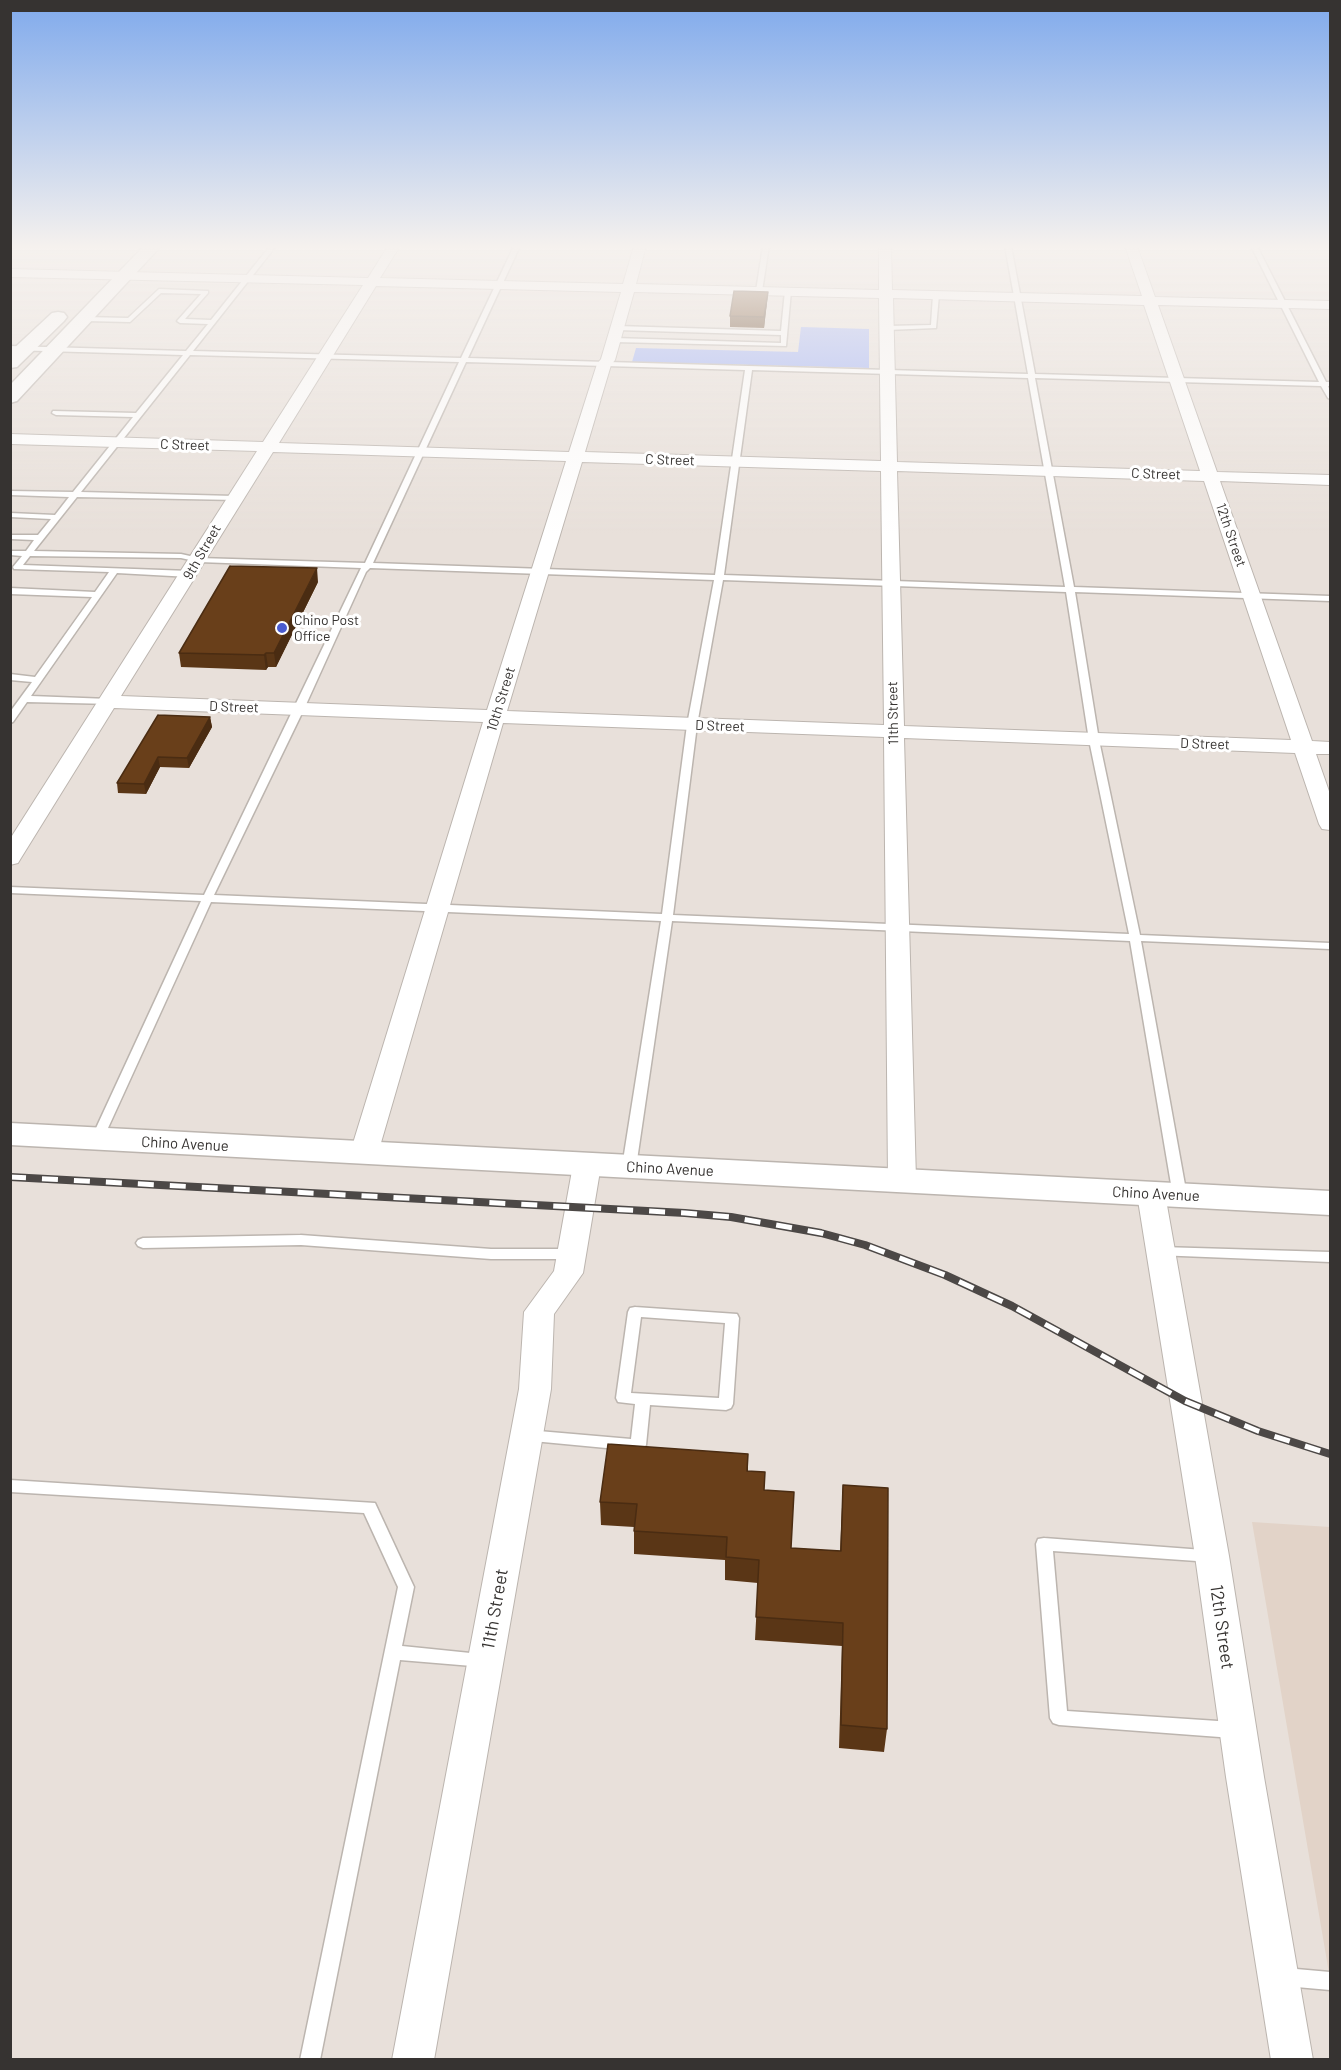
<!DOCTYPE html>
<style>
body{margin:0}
#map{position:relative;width:1341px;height:2070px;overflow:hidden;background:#e8e0da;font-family:Barlow,sans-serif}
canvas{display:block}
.frame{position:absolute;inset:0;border:12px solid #363331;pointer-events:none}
</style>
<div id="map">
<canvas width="1341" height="2070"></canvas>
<div class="frame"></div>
</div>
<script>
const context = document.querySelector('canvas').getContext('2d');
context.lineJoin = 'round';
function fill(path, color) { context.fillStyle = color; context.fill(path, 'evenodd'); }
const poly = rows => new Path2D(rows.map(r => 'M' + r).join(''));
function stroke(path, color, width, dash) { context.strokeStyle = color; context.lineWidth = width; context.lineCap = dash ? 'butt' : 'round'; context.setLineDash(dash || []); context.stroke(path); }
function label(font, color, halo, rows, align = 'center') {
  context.font = font + ' Barlow,sans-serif'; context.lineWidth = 6; context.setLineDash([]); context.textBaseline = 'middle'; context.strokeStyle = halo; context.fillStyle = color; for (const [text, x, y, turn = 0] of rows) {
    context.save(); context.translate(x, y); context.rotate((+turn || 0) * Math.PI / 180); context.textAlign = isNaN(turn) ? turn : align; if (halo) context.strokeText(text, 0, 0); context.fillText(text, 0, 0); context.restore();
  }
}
const built = poly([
 [1252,1522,1330,1527,1330,1979]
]);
const green = poly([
 [801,327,869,329,869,368,632,362,636,348,798,352]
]);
const service = poly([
 [10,246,14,246,10,249,10,246],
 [270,246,276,246,193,351,461,358,514,246,520,246,468,358,1028,374,1005,246,1011,246,1035,374,1319,382,1251,246,1257,246,1326,382,1330,382,1330,386,1328,386,1330,391,1330,399,1328,398,1321,386,1035,378,1074,587,1330,596,1330,601,1075,592,1099,740,1140,935,1330,943,1330,949,1141,941,1187,1196,1185,1199,1180,1200,1175,1199,1173,1196,1130,941,672,921,636,1167,629,1171,622,1167,661,921,211,902,103,1139,97,1143,92,1142,91,1139,201,901,10,893,10,887,204,895,361,568,199,562,181,558,30,556,23,565,190,571,194,574,190,577,117,573,31,696,109,699,112,700,112,704,27,702,13,722,10,723,10,712,32,682,10,680,10,674,35,677,92,597,10,594,10,588,95,592,109,572,14,569,13,567,22,556,10,555,10,551,26,551,34,540,10,539,10,535,38,535,51,519,10,517,10,513,55,515,69,497,10,495,10,491,73,492,133,417,56,415,52,413,53,411,136,413,183,355,10,350,10,346,186,351,208,324,180,323,177,321,201,294,161,293,130,322,85,321,82,319,85,317,128,318,159,289,208,291,208,293,185,319,211,320,270,246],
 [190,355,459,362,365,563,199,558,181,554,34,551,77,497,237,500,237,496,234,496,81,492,190,355],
 [466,362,745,370,715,575,373,563,466,362],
 [752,370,1028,378,1065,587,724,575,752,370],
 [370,568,714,580,687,725,662,914,214,895,304,709,366,572,370,568],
 [723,580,1066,592,1089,740,1129,934,673,915,697,725,723,580],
 [763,246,769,246,762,291,759,293,756,291,763,246],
 [788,289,791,291,786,346,614,342,611,340,614,338,781,343,781,335,617,330,614,328,617,326,781,331,785,291,788,289],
 [936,293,939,295,936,328,887,330,884,328,887,326,931,325,933,295,936,293],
 [301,1235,491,1249,571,1249,576,1251,578,1254,576,1257,571,1259,491,1259,301,1245,143,1248,138,1246,136,1243,138,1240,143,1238,301,1235],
 [1161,1247,1330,1252,1330,1262,1156,1255,1154,1252,1156,1249,1161,1247],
 [635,1307,737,1314,739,1318,733,1404,731,1408,726,1410,650,1405,646,1445,643,1449,638,1451,522,1440,519,1436,522,1432,527,1430,631,1439,635,1404,618,1402,616,1398,628,1312,630,1308,635,1307],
 [641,1317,725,1323,719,1398,631,1393,641,1317],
 [10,1480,375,1503,414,1587,402,1646,490,1655,492,1660,490,1665,484,1667,400,1660,320,2060,300,2060,398,1587,364,1513,10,1492,10,1480],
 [1044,1538,1217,1551,1219,1556,1217,1561,1211,1562,1053,1551,1067,1711,1233,1722,1239,1725,1242,1730,1239,1735,1233,1738,1059,1725,1053,1723,1050,1718,1036,1544,1038,1539,1044,1538],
 [1285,1968,1330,1972,1330,1990,1285,1986,1278,1984,1275,1977,1278,1970,1285,1968]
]);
const minor = poly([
 [388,246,400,246,380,278,623,284,634,246,646,246,636,284,879,290,879,246,891,246,892,290,1142,296,1125,246,1137,246,1155,297,1330,301,1330,309,1158,305,1217,472,1330,475,1330,485,1220,481,1312,741,1330,742,1330,754,1316,754,1330,794,1330,830,1322,829,1319,824,1295,753,904,738,916,1180,912,1186,902,1189,892,1186,888,1180,884,737,503,723,378,1153,374,1159,364,1162,354,1159,350,1153,483,722,114,708,21,858,18,863,10,865,10,839,257,451,10,444,10,434,263,442,363,285,10,277,10,269,368,278,388,246],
 [376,286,621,292,601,359,597,364,569,452,279,443,376,286],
 [634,292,879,298,881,461,585,452,611,365,615,360,634,292],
 [893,298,1144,305,1200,471,897,462,893,298],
 [273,452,566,461,487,710,121,696,273,452],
 [582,462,881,471,884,725,507,711,582,462],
 [897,471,1204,481,1291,740,904,726,897,471],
 [587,1156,597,1159,601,1165,583,1273,554,1314,551,1389,434,2060,392,2060,519,1389,524,1312,554,1271,573,1165,577,1159,587,1156],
 [1151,1185,1161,1187,1165,1194,1229,1556,1264,1777,1313,2060,1271,2060,1226,1777,1195,1556,1137,1194,1141,1187,1151,1185]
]);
const secondary = poly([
 [10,1123,1330,1191,1330,1215,10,1145,10,1123]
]);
const primary = poly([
 [144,246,161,246,17,401,10,403,10,385,144,246],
 [58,312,64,313,67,317,64,321,17,367,10,368,10,352,52,313,58,312]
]);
const rail = poly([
 [10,1177,685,1213,731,1217,821,1233,865,1245,945,1275,1012,1306,1185,1401,1258,1431,1330,1454]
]);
const wall = poly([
 [768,292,764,328,730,327,730,316],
 [318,582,276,667,268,667,266,670,181,667,179,653],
 [210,717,212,727,189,768,160,767,146,794,118,793,117,783],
 [748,1454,748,1471,764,1490,791,1548,840,1551,843,1485,887,1729,884,1752,839,1748,842,1646,755,1640,758,1583,725,1580,725,1560,634,1554,634,1527,601,1525,600,1502]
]);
const shadedWall = poly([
 [768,292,767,303,764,328,764,317],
 [317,568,318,582,276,667,274,653],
 [266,653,268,667,266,670,264,655],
 [210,717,212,727,189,768,187,758],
 [158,757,160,767,146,794,144,784]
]);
const building = poly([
 [734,291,768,292,764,317,730,316,734,291],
 [230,566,317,568,274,653,266,653,264,655,179,653,230,566],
 [158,715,210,717,187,758,158,757,144,784,117,783,158,715],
 [608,1444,748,1454,747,1471,765,1472,764,1490,794,1492,791,1548,841,1551,843,1485,888,1488,887,1729,841,1725,843,1623,756,1617,759,1560,726,1557,727,1537,634,1531,637,1504,600,1502,608,1444]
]);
const markers = [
 [282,628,6,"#4a5bcf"]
];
const farStreetnames = [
 ["C Street",185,445,2],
 ["C Street",670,460,2],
 ["C Street",1156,474,2],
 ["12th Street",1231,535,71],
 ["9th Street",202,552,-60],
 ["10th Street",501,699,-73],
 ["D Street",234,707,2],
 ["11th Street",893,713,-91],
 ["D Street",720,726,2],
 ["D Street",1205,744,2]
];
const farPoinames = [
 ["Chino Post",294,620],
 ["Office",294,636]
];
const streetNames = [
 ["Chino Avenue",185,1144,3],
 ["Chino Avenue",670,1169,3],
 ["Chino Avenue",1156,1194,3]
];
const nearStreetnames = [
 ["11th Street",495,1609,-80],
 ["12th Street",1222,1627,82]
];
fill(built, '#e2d3c8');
fill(green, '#9db0f9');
stroke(service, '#bcb5af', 3);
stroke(minor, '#bcb5af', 2);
stroke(secondary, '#bcb5af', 3);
stroke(primary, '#bcb5af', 3);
fill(service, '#fff');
fill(minor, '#fff');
fill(secondary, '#fff');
fill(primary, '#fff');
stroke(rail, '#4c4846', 8);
stroke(rail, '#fff', 5, [16]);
fill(wall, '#5a3616');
fill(shadedWall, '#4a2c12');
fill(building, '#693f1a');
stroke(building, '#4a2c12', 1.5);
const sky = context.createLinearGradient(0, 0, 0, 536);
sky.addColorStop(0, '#80aaec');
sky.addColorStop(0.46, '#f5f1ee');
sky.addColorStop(1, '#f5f1ee00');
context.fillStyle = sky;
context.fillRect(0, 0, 1341, 536);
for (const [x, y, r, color] of markers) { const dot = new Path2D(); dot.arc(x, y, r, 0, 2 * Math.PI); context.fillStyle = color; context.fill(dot); stroke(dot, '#fff', 2); }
label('14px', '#363331', '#fff', farStreetnames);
label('14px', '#363331', '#fff', farPoinames, 'left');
label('15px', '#363331', '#fff', streetNames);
label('18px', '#363331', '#fff', nearStreetnames);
</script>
